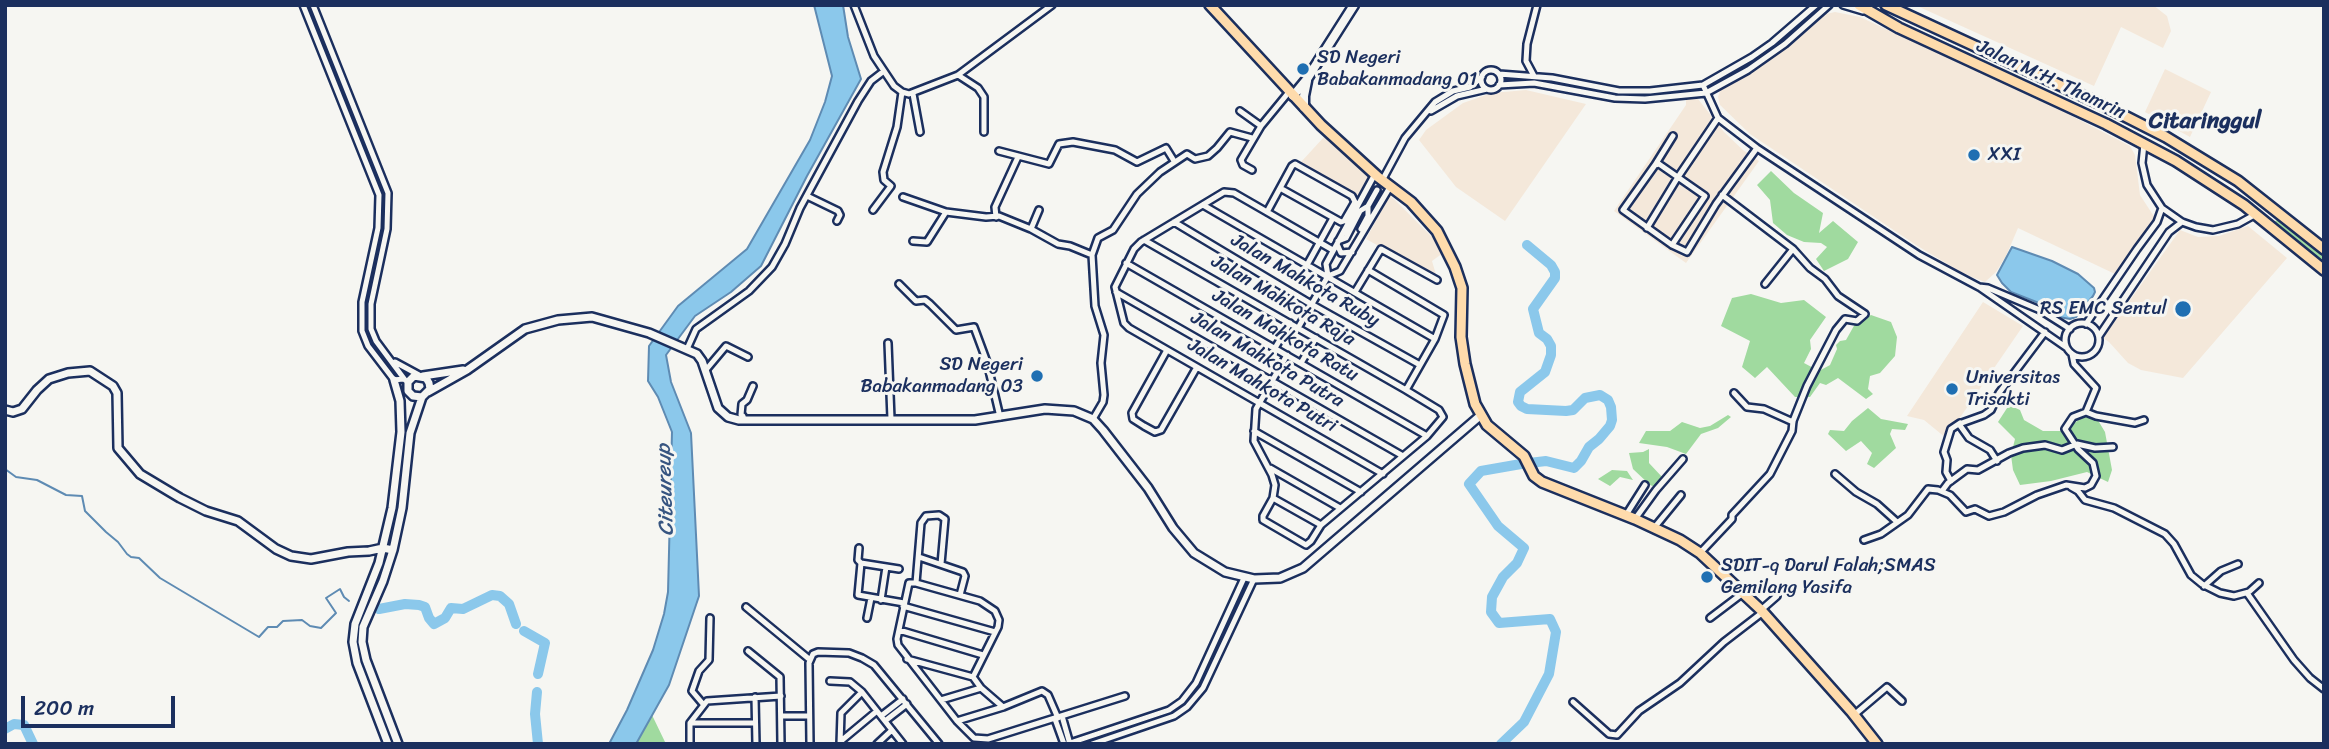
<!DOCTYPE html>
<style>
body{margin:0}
#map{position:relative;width:2329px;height:749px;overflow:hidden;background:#f6f6f2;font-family:Sriracha,sans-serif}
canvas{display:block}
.frame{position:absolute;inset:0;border:7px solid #1b2f5e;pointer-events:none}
.scale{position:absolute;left:21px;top:696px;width:154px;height:32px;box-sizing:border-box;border:4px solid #1b2f5e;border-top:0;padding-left:9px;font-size:21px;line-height:24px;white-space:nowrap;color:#1b2f5e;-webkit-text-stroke:5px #f6f6f2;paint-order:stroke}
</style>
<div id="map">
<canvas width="2329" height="749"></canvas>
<div class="frame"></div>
<div class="scale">200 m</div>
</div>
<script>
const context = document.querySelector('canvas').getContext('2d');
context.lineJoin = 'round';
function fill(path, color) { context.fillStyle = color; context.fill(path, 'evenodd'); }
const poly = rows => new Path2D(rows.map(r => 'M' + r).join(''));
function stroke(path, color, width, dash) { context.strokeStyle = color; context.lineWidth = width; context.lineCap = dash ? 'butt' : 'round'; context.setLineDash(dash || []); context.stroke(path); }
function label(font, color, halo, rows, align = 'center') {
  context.font = font + ' Sriracha,sans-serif'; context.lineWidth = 6; context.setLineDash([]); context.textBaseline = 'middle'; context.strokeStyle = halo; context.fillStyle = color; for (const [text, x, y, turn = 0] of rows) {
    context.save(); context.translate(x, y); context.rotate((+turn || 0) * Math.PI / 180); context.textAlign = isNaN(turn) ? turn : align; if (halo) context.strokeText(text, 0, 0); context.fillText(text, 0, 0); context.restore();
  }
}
const built = poly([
 [1915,5,2153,5,2167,16,2171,31,2163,48,2121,27,2094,86],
 [1835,12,1860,17,2066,113,2130,146,2135,155,2140,195,2155,218,2115,274,2018,228,2006,256,1996,272,1985,282,1964,274,1916,245,1750,134,1720,105,1718,97,1720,91,1728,85,1789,47,1826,14],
 [2165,69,2211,92,2190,137,2145,112],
 [1526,90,1586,104,1505,221,1456,187,1419,140,1426,130,1463,103,1492,93],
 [1686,99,1698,99,1724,132,1743,150,1759,161,1686,263,1614,211,1686,105],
 [1324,137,1371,177,1360,197,1301,162],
 [1390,195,1438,243,1443,253,1432,261,1437,278,1366,239],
 [2248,226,2287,258,2183,378,2141,370,2128,363,2109,342,2103,338,2180,230,2198,237,2219,236],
 [1983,302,2023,326,1946,438,1924,420,1907,416]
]);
const green = poly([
 [1771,171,1794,193,1823,213,1819,233,1833,221,1858,242,1848,259,1824,271,1816,259,1827,247,1821,243,1804,242,1787,235,1773,223,1770,200,1757,185],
 [2277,215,2324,253,2324,266,2273,223,2278,219],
 [1751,294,1781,303,1804,300,1826,317,1810,340,1811,349,1804,363,1819,371,1830,365,1837,349,1836,345,1840,341,1846,340,1855,324,1871,315,1891,322,1897,337,1895,356,1880,373,1870,376,1868,389,1873,394,1866,399,1838,378,1826,385,1820,383,1810,397,1795,397,1767,367,1755,378,1742,367,1750,341,1721,326,1732,298],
 [2009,405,2020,410,2024,420,2043,431,2063,431,2086,415,2096,417,2105,432,2112,470,2108,482,2087,472,2051,481,2020,485,2013,470,2011,455,2015,439,1998,422],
 [1868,408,1881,419,1908,424,1905,430,1892,429,1890,434,1896,448,1874,468,1867,464,1872,453,1861,441,1846,451,1828,434,1830,430,1844,431,1852,421],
 [1728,415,1731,417,1718,428,1701,434,1686,454,1667,447,1639,443,1646,431,1670,431,1682,422,1700,428,1710,426],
 [1649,449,1649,463,1663,478,1655,487,1650,485,1633,469,1629,453,1643,452],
 [1612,470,1627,471,1633,480,1620,477,1610,486,1598,479],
 [652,715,666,744,636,744,637,741]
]);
const water = poly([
 [814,5,843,5,848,37,861,79,807,176,761,266,731,292,695,316,666,355,671,382,691,433,699,596,669,685,636,744,609,744,627,710,653,650,664,614,668,592,672,432,658,397,648,381,649,346,678,306,747,249,810,140,825,102,832,76,814,5],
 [2012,247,2052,261,2078,274,2094,288,2095,292,2093,296,2076,317,2070,319,2059,317,2044,305,2011,292,2002,283,1997,275,2012,247]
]);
const stream = poly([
 [5,469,16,477,37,480,66,495,82,496,85,511,106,532,118,542,127,554,131,557,139,558,160,578,259,637,268,627,277,627,283,621,302,620,310,626,321,628,336,613,326,598,340,589,344,597,349,601]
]);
const river = poly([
 [379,609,405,604,419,605,425,607,429,618,434,624,445,618,451,608,463,609,492,595,500,596,509,604,516,624],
 [524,631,545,643,538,674],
 [537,692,535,714,538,744],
 [5,729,14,724,24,725,33,744],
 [1501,744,1524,722,1549,674,1556,632,1550,619,1499,623,1491,612,1492,597,1503,577,1517,563,1524,548,1498,526,1469,484,1481,471,1521,464,1546,461,1574,468,1581,461,1589,447,1599,439,1610,426,1612,420,1611,407,1608,400,1600,395,1585,398,1573,410,1566,411,1527,409,1521,406,1518,402,1520,392,1545,372,1551,355,1551,346,1547,339,1539,333,1533,309,1555,278,1555,272,1551,265,1527,245]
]);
const minor = poly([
 [303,5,379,195,378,228,362,302,362,331,368,346,394,380,403,379],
 [313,5,388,193,387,229,371,304,371,329,376,341,405,380],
 [854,5,874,56,894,86,902,92,909,94,958,75,1052,5],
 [1843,5,1863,11],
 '1481 80a10 10 0 1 1 20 0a10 10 0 1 1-20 0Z',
 [1499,74,1552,78,1619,91,1650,91,1703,85,1752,57,1772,43,1816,5],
 [958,75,978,88,984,97,984,132],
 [1534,76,1526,61,1527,44,1537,5],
 [1499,85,1534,83,1615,98,1645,99,1706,93,1748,70,1785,44,1829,5],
 [1703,85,1718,118,1757,148,1919,255,1979,287,2067,348],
 [913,94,920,132],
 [1240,111,1261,126],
 [1431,111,1457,96,1487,89],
 [2144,144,2142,163,2147,185,2162,208,2182,222,2196,227,2213,230,2238,224,2256,214],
 [999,151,1049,164,1059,144,1073,142,1115,150,1137,162,1166,148,1174,161],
 [1659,164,1705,196,1672,245,1623,210,1655,165,1659,164],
 [1655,165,1673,136],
 [1252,170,1243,165,1241,160,1261,126,1289,92],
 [1384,177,1405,138,1435,102,1453,91,1470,87,1482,77],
 [1280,188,1341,222,1344,221,1355,202,1352,196,1295,164,1292,166,1267,212,1234,193,1224,192,1141,242,1134,249,1115,287,1124,323,1129,328,1383,474],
 [807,196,838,211,840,215,837,221],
 [903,197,946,212],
 [1203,205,1435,339],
 [873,210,891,186,884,180,883,172,897,127,902,92],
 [1267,212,1331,249],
 [996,217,995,207,1018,157],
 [1174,222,1311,304,1420,365],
 [1647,228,1678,177,1718,118],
 [1031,229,1039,210],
 [1361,229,1368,216,1368,206],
 [1144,240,1406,390],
 [913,241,927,242,946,212,986,217,999,216,1031,229,1058,244,1070,246,1092,255,1095,306,1104,335,1101,363,1104,395,1103,402,1093,419],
 [1338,241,1346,238,1360,211,1368,206,1377,190],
 [1337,244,1341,253,1352,252],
 [1672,245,1687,252,1716,204,1757,148],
 [1092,255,1098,238,1113,230,1137,194,1160,172,1187,154,1195,159,1208,156,1217,148,1230,132,1252,138],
 [1126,263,1427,436],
 [1307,265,1333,218],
 [1328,276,1326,264,1375,174],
 [1328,276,1340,271,1390,187],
 [899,284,916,301,925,300,930,304,956,330,974,327,987,362,1000,417],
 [1765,284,1793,249],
 [1979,287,1988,288,2040,310,2070,329],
 [1116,292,1403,456],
 [1355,292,1381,249,1437,280],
 '2065 340a17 17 0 1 1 34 0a17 17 0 1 1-34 0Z',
 [2086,324,2137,249,2157,222,2162,208],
 [1298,328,1328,276],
 [2099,336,2169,232,2182,222],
 [888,343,891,419],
 [1275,348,1290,323],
 [687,349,696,329,749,291,772,267,785,244,800,208,858,101,871,81,884,71],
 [1167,350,1132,413,1133,419,1144,426,1155,432,1161,430,1197,367],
 [1287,355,1256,409,1254,441,1272,475,1275,485,1273,498,1263,516,1263,520,1306,545,1311,541,1321,525,1427,436,1443,417,1439,410,1406,390,1435,339,1444,315,1368,270],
 [395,362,419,375],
 [1301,363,1316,338],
 [705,371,726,346,748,357],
 [1734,393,1747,407,1764,409,1793,422],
 [2086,412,2096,416,2135,423,2144,420],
 [744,420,743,416,741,415,742,404,747,400,753,386],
 [1254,431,1361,492],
 [1997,461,1990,450,1969,438,1959,424,1984,415,1991,410,1999,393,2045,332],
 [1270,468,1340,508],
 [1835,474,1856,492,1877,504,1897,522],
 [1951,481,1946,472,1947,460,1944,452,1951,429,1960,423],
 [2071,487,2078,491,2085,500,2114,508,2165,534,2174,544,2191,575,2202,584,2220,593,2234,596,2249,592,2259,583],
 [1942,491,1948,483,1967,469,1978,470,2009,453,2023,448,2045,445,2062,450,2077,444,2095,448,2113,447],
 [1273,498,1321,525],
 [1626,515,1645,485],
 [1635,519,1656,490,1683,459],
 [1654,528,1681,495],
 [1864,540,1881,534,1908,515,1928,489,1938,490,1950,495,1966,512,1975,509,1989,516,2004,512,2037,495,2066,485,2085,488,2091,485,2096,476,2093,463,2078,449,2065,429,2073,417,2086,412,2096,388,2074,364,2072,354],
 [859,548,858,560,861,563,858,595,904,603],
 [1700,553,1732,519,1732,515,1770,474,1792,431,1793,421,1807,386,1836,330,1845,319,1857,321,1865,314,1838,296,1825,279,1810,268,1793,249,1722,195],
 [919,557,963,572,965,576,960,595],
 [861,563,899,569],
 [916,583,921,523,926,516,939,515,945,519,941,564],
 [2204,586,2221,571,2238,564],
 [2247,593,2294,660,2310,678,2324,689],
 [881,600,886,567],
 [903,606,995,632],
 [746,607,809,659],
 [1761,610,1777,596],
 [867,618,871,598],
 [1710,618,1743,593],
 [899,630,983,655],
 [748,651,780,677,781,744],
 [907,659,973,677],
 [830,681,850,682,862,692],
 [755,697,756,744],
 [941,700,981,688],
 [1573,702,1609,734,1617,735,1639,711,1680,683,1724,642,1763,612],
 [703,704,692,691,699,671,709,660,710,618],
 [1003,707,981,688,973,677,998,627,999,620,995,611,980,601,916,583,909,583,897,639,898,645,957,721,974,738,988,739,1125,696],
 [1854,715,1887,687,1902,701],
 [781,716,809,716],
 [881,716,903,699],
 [1062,716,1070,744],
 [1055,719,1064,744],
 [885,721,907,704],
 [957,721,1003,707,1042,691,1048,695,1058,718],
 [690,723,755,723],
 [841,741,877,711],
 [690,744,690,723,707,701,781,696],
 [810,744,809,663,813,654,818,652,849,653,862,658,874,665,939,744],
 [840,744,841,713,862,692,903,744],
 [877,744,892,730],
 [1067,744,1169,710,1182,701,1196,683,1244,578],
 [1092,744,1174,716,1187,707,1203,688,1254,579]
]);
const tertiary = poly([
 [423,376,463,370],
 [428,392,467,370,525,329,558,320,592,317,649,333,697,354,702,361,718,408,728,417,739,420,975,420,1045,409,1074,411,1093,419,1103,430,1148,488,1173,528,1194,553,1225,572,1254,579,1280,578,1303,568,1481,415],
 [5,410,13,412,22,409,37,390,49,379,68,373,90,371,113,386,117,393,118,448,140,474,180,498,206,511,238,521,276,549,291,556,311,559,348,552,369,551,383,548,393,550],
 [388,744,357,663,353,642,355,624,379,563,392,508,401,432,400,401,394,380],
 [398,744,366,660,362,642,363,627,383,581,393,550,402,508,410,433,422,397,430,389,429,383,426,378,414,376,408,382,408,391,413,396,422,397]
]);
const secondary = poly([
 [1293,96,1307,79,1354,5],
 [1304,107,1304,96,1307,81]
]);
const primary = poly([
 [1210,5,1321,125,1378,177,1411,202,1437,231,1455,267,1462,288,1461,337,1465,364,1475,404,1487,425,1524,456,1534,476,1542,482,1635,519,1680,540,1700,553,1761,610,1851,711,1877,744],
 [1859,5,1899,28,2106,124,2176,161,2244,205,2324,270],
 [1886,5,2107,107,2166,137,2238,181,2324,249]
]);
const markers = [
 [1303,69,7,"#1f6fb2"],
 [1974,155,7,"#1f6fb2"],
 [2183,309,9,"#1f6fb2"],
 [1037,376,7,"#1f6fb2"],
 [1952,389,7,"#1f6fb2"],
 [1707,577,7,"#1f6fb2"]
];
const poiNames = [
 ["SD Negeri",1317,58],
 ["Babakanmadang 01",1317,80],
 ["XXI",1988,155],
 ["RS EMC Sentul",2167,309,"right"],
 ["SD Negeri",1023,365,"right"],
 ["Babakanmadang 03",1023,387,"right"],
 ["Universitas",1966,378],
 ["Trisakti",1966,400],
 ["SDIT-q Darul Falah;SMAS",1721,566],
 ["Gemilang Yasifa",1721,588]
];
const streetNames = [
 ["Jalan M.H. Thamrin",2051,80,25],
 ["Jalan Mahkota Ruby",1305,281,30],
 ["Jalan Mahkota Raja",1283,301,30],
 ["Jalan Mahkota Ratu",1285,336,30],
 ["Jalan Mahkota Putra",1267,360,30],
 ["Jalan Mahkota Putri",1262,386,30]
];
const waterNames = [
 ["Citeureup",666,490,-92]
];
const quarterNames = [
 ["Citaringgul",2205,122]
];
fill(built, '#f4e8da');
fill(green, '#a0da9f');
fill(water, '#8bc8eb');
stroke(water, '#5e8bb3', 2);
stroke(stream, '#5e8bb3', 2);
stroke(river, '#8bc8eb', 10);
stroke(minor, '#1b2f5e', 10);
stroke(tertiary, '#1b2f5e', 12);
stroke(secondary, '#1b2f5e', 13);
stroke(primary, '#1b2f5e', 14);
stroke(minor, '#f6f6f2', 5);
stroke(tertiary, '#f6f6f2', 7);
stroke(secondary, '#f6f6f2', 8);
stroke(primary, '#fedbac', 9);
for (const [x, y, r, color] of markers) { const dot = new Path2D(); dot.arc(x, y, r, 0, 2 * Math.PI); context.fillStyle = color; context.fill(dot); stroke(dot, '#f6f6f2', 2.5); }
label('19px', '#1b2f5e', '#f6f6f2', poiNames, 'left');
label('19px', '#1b2f5e', '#f6f6f2', streetNames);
label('italic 21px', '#375581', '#f6f6f2', waterNames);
label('bold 23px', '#1b2f5e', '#f6f6f2', quarterNames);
</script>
